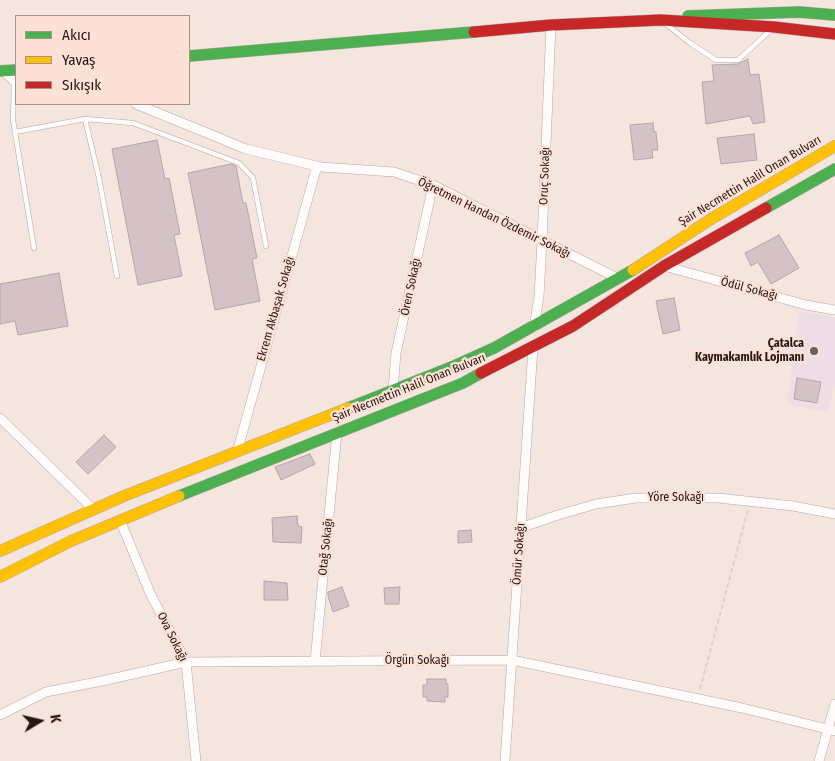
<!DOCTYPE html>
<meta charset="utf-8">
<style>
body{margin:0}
#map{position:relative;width:835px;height:761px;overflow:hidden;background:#f5e5df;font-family:"Fira Sans Condensed",sans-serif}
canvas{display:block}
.legend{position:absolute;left:15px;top:15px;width:175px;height:90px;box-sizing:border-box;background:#fee1d6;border:1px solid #a79188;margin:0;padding:6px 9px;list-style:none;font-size:15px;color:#241813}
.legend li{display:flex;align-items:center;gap:10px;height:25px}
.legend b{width:25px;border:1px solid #a79188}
.north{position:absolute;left:15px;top:696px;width:50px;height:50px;-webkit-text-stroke:4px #fee1d6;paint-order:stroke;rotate:81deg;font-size:14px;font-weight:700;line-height:20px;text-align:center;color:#241813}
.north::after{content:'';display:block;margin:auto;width:18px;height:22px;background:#241813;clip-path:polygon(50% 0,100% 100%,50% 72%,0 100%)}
</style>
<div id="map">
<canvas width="835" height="761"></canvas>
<ul class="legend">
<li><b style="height:6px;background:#4caf50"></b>Akıcı</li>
<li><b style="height:6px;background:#ffc107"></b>Yavaş</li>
<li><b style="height:6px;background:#c62828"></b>Sıkışık</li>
</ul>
<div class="north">K</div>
</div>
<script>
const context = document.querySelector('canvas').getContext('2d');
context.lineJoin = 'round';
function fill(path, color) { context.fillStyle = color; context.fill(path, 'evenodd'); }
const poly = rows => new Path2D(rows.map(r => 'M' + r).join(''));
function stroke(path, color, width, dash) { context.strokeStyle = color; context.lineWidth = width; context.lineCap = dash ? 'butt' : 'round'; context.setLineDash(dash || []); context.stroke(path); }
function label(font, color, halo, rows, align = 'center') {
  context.font = font + ' "Fira Sans Condensed",sans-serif'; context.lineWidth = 4.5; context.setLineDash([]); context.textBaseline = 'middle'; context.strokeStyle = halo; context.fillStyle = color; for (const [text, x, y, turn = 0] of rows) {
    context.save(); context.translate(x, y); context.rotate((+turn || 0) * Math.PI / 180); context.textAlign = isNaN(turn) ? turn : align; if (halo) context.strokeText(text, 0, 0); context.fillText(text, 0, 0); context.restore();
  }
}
const commercial = poly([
 [799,311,835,317,835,384,827,412,787,405]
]);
const building = poly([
 [748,59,750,75,759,74,765,122,753,124,750,116,706,124,702,82,714,81,712,65,738,64,748,59],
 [653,123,654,132,656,132,658,150,652,150,653,158,634,160,630,125,653,123],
 [754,134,757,160,721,164,717,138,754,134],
 [157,140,165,179,169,178,180,234,174,235,182,276,138,285,112,149,157,140],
 [231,164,236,166,243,203,246,203,257,258,252,259,260,301,215,310,188,173,231,164],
 [779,235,799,268,771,284,758,262,751,266,745,253,779,235],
 [59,273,68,326,18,335,15,321,0,324,0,284,59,273],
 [674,298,680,330,663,334,656,301,674,298],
 [797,378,821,382,817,403,794,399,797,378],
 [104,435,116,447,88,474,76,462,104,435],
 [310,454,315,464,281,480,275,467,310,454],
 [297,516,298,526,302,527,301,543,273,542,272,518,297,516],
 [471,530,472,542,458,543,458,531,471,530],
 [264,581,287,583,288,600,264,600,264,581],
 [342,587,349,606,333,612,328,596,328,592,342,587],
 [400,587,399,604,385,604,384,588,400,587],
 [427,679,446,679,446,684,448,684,448,697,445,697,445,702,427,701,427,697,423,697,423,685,427,685,427,679]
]);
const path = poly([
 [700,689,748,510]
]);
const lane = poly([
 [666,24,690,43,716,60,738,60,772,29],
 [14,82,13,120,34,248],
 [85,119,99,178,117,276],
 [15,132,85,119,133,123,239,163,253,178,266,246]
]);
const street = poly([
 [3,71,16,83],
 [136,104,246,149,321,167,394,172,433,185,619,279],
 [664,266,806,305,835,310],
 [534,327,539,297,542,240,551,25],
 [393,390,396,353,433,185],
 [0,418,93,509],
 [237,452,317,166],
 [120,520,150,593,186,662,196,761],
 [520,528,558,515,596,504,636,498,718,498,793,506,835,514],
 [315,661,337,432],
 [0,715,46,692,102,681,186,662,512,660,742,708,835,731],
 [505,761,533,348],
 [819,761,835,704]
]);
const fast = poly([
 [688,16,799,12,835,15],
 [189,56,474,32],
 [0,71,16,70],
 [766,208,835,169],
 [348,408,454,366,494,348,633,270],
 [179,496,463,383,481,373]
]);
const slow = poly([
 [633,270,711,219,835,146],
 [0,551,124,496,348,408],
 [0,577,71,541,179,496]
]);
const jam = poly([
 [474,32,551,25,661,20,774,27,835,34],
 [481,373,573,326,664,266,766,208]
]);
const markers = [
 [814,351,5,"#6d605a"]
];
const streetNames = [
 ["Oruç Sokağı",545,176,-88],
 ["Şair Necmettin Halil Onan Bulvarı",750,181,-31],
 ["Öğretmen Handan Özdemir Sokağı",494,218,26],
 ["Ören Sokağı",411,287,-78],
 ["Ödül Sokağı",749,289,15],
 ["Ekrem Akbaşak Sokağı",276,309,-74],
 ["Şair Necmettin Halil Onan Bulvarı",409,388,-22],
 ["Yöre Sokağı",676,498],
 ["Otağ Sokağı",326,547,-84],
 ["Ömür Sokağı",519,554,-86],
 ["Ova Sokağı",172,637,64],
 ["Örgün Sokağı",417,661]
];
const poiNames = [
 ["Çatalca",804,344],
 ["Kaymakamlık Lojmanı",804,358]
];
fill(commercial, '#eddee6');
fill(building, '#d4c2c7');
stroke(building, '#b3a6a7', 1);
stroke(lane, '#b6a8a4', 5.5);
stroke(street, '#b6a8a4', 10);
stroke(fast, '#b6a8a4', 12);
stroke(slow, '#b6a8a4', 12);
stroke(jam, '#b6a8a4', 12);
stroke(path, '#d8d3d1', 2, [5, 2.5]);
stroke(lane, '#fefbfa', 4.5);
stroke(street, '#fefbfa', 9);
stroke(fast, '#4caf50', 11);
stroke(slow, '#ffc107', 11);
stroke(jam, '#c62828', 11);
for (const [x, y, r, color] of markers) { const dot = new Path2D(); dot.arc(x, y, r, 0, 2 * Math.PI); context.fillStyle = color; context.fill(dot); stroke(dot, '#fee1d6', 2); }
label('12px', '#241813', '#fee1d6', streetNames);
label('bold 12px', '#241813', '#fee1d6', poiNames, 'right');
</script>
